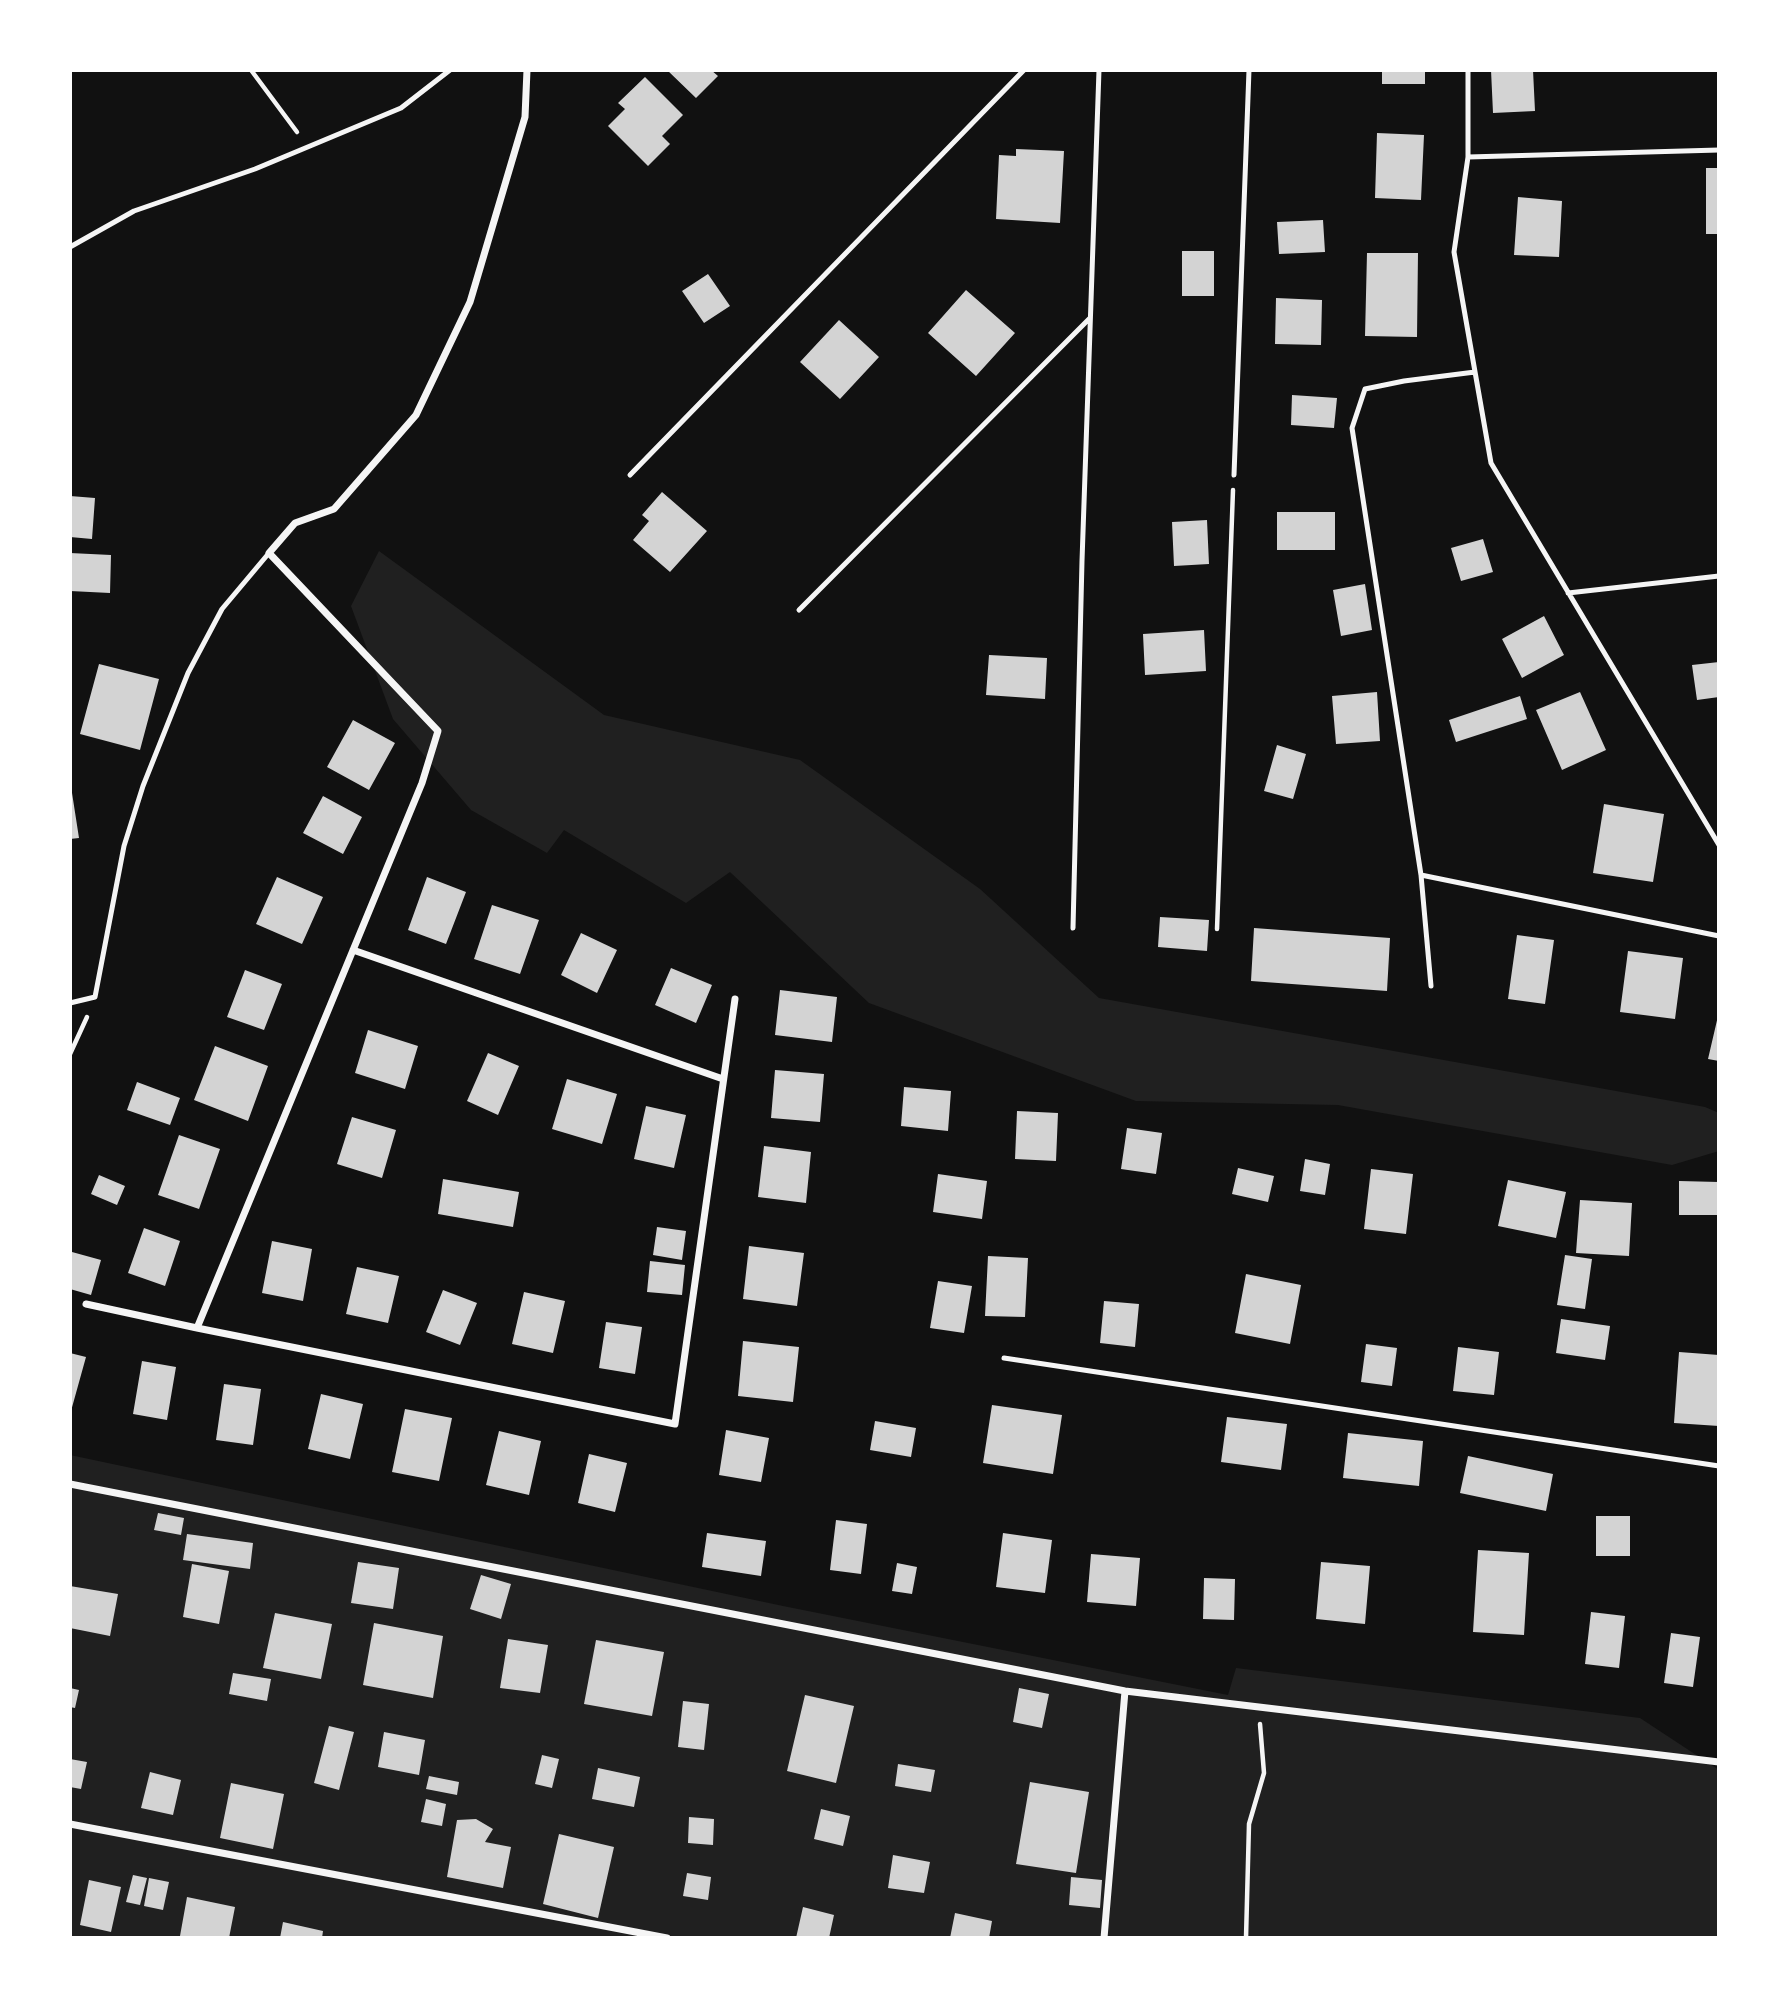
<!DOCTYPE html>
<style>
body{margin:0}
#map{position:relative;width:1789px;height:2008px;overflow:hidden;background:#111;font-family:"Source Sans 3",sans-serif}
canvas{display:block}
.frame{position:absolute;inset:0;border:72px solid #fff;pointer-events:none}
</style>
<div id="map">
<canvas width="1789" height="2008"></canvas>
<div class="frame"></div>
</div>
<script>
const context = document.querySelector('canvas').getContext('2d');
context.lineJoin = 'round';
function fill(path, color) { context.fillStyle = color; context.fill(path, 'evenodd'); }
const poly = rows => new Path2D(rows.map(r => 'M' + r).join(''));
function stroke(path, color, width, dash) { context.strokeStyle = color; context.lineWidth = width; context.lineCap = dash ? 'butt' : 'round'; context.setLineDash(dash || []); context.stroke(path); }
const green = poly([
 [379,551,604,715,800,760,980,889,1099,998,1705,1107,1719,1113,1719,1151,1672,1165,1338,1105,1136,1101,869,1003,730,872,686,903,564,830,547,853,471,810,393,719,351,606],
 [70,1455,783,1606,1228,1695,1236,1668,1640,1718,1719,1770,1719,1938,70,1938]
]);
const building = poly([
 [667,70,711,70,718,76,696,98],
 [1382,70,1425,70,1425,84,1382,84],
 [1491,70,1533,70,1535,111,1493,113],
 [645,77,683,115,662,136,670,144,648,166,608,126,625,109,618,103],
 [1377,133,1424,135,1421,200,1375,198],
 [1016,149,1064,151,1060,223,996,219,999,155,1016,156],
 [1706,168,1719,168,1719,234,1706,234],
 [1518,197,1562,201,1559,257,1514,255],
 [1323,220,1325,252,1279,254,1277,222],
 [1182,251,1214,251,1214,296,1182,296],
 [1367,253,1418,253,1417,337,1365,336],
 [708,274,730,306,704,323,682,291],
 [966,290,1015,333,976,376,928,333],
 [1276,298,1322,300,1321,345,1275,344],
 [839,320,879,357,840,399,800,362],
 [1292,395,1337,398,1334,428,1291,425],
 [662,492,707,531,670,572,633,540,649,521,642,515],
 [70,496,95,498,92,539,70,537],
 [1277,512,1335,512,1335,550,1277,550],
 [1207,520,1209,564,1174,566,1172,522],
 [1483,539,1493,572,1461,581,1451,548],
 [70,553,111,555,110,593,70,591],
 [1365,584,1372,630,1341,636,1333,590],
 [1544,616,1564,655,1522,678,1502,639],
 [1204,630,1206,671,1145,675,1143,634],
 [989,655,1047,658,1045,699,986,695],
 [1719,662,1719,697,1697,700,1692,665],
 [99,664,159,679,140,750,80,734],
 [1377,692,1380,741,1336,744,1332,696],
 [1580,692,1606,750,1562,770,1536,710],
 [1520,696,1527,719,1456,742,1449,720],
 [353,720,395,743,369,790,327,767],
 [1277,745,1306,754,1293,799,1264,791],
 [70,780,79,838,70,839],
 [323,796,362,817,343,854,303,833],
 [1604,804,1664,814,1653,882,1593,873],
 [277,877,323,897,302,944,256,924],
 [427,877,466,892,446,944,408,930],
 [492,905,539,920,520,974,474,959],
 [1160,917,1209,920,1207,951,1158,947],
 [1254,928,1390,938,1387,991,1251,981],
 [581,933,617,950,597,993,561,975],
 [1517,935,1554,940,1545,1004,1508,999],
 [1628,951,1683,958,1675,1019,1620,1012],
 [671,968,712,985,696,1023,655,1005],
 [245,970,282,984,264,1030,227,1017],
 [780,990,837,997,832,1042,775,1035],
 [1718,1016,1719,1016,1719,1061,1708,1059],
 [368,1030,418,1046,405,1089,355,1073],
 [215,1046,268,1066,248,1121,194,1100],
 [488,1053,519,1066,498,1115,467,1101],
 [775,1070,824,1074,820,1122,771,1118],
 [567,1079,617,1094,602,1144,552,1129],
 [137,1082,180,1098,170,1125,127,1110],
 [904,1087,951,1091,948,1131,901,1126],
 [646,1106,686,1115,674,1168,634,1159],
 [1017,1111,1058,1113,1056,1161,1015,1159],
 [352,1117,396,1130,382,1178,337,1164],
 [1127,1128,1162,1133,1156,1174,1121,1169],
 [179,1135,220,1149,199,1209,158,1195],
 [764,1146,811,1152,806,1203,758,1197],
 [1305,1159,1330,1164,1325,1195,1300,1191],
 [1238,1168,1274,1176,1268,1202,1232,1194],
 [1371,1169,1413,1174,1406,1234,1364,1229],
 [938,1174,987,1181,982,1219,933,1212],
 [99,1175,125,1186,117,1205,91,1194],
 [443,1179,519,1192,513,1227,438,1214],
 [1508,1180,1566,1192,1556,1238,1498,1226],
 [1679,1181,1719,1182,1719,1215,1679,1215],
 [1580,1200,1632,1203,1629,1256,1576,1253],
 [657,1227,686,1231,682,1260,653,1255],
 [144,1228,180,1241,165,1286,128,1273],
 [272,1241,312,1249,303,1301,262,1293],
 [749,1246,804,1253,797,1306,743,1299],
 [72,1252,101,1260,91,1295,70,1289],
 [1565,1255,1592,1259,1585,1309,1557,1305],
 [988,1256,1028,1258,1025,1317,985,1316],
 [650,1261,685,1265,682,1295,647,1292],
 [357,1267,399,1276,388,1323,346,1314],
 [1246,1274,1301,1285,1290,1344,1235,1333],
 [938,1281,972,1286,964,1333,930,1328],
 [443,1290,477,1303,460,1345,426,1332],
 [524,1292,565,1301,553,1353,512,1344],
 [1104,1301,1139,1304,1135,1347,1100,1343],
 [1561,1319,1610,1326,1605,1360,1556,1353],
 [606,1322,642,1327,635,1374,599,1368],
 [743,1341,799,1347,793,1402,738,1396],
 [1366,1344,1397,1348,1392,1386,1361,1382],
 [1458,1347,1499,1352,1494,1395,1453,1391],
 [1679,1352,1719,1355,1719,1426,1674,1423],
 [70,1353,86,1357,71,1411,70,1411],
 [142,1361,176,1367,167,1420,133,1414],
 [224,1384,261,1389,253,1445,216,1440],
 [321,1394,363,1404,350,1459,308,1449],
 [992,1405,1062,1415,1053,1474,983,1463],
 [405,1409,452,1418,439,1481,392,1472],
 [1227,1417,1287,1424,1281,1470,1221,1462],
 [875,1421,916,1428,911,1457,870,1450],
 [726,1430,769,1438,761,1482,719,1475],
 [499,1431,541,1441,529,1495,486,1485],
 [1348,1433,1423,1441,1419,1486,1343,1478],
 [589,1454,627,1463,615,1512,578,1503],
 [1468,1456,1553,1474,1546,1511,1460,1493],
 [158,1513,184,1518,181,1535,154,1530],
 [1596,1516,1630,1516,1630,1556,1596,1556],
 [836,1520,867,1524,861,1574,830,1570],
 [707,1533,766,1541,761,1576,702,1567],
 [1003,1533,1052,1540,1045,1593,996,1587],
 [187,1534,253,1543,250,1569,183,1560],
 [1478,1550,1529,1553,1524,1635,1473,1632],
 [1091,1554,1140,1558,1136,1606,1087,1602],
 [358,1562,399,1568,393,1609,351,1603],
 [1321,1562,1370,1566,1365,1624,1316,1619],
 [897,1563,917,1567,912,1594,892,1591],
 [192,1564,229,1571,219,1624,183,1617],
 [481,1575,511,1584,501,1619,470,1609],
 [1204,1578,1235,1579,1234,1620,1203,1619],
 [70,1586,118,1594,110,1636,70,1628],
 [1591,1612,1625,1616,1619,1668,1585,1664],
 [275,1613,332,1624,321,1679,263,1668],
 [374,1623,443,1636,433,1698,363,1685],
 [1671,1633,1700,1637,1693,1687,1664,1683],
 [508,1639,548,1645,540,1693,500,1688],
 [596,1640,664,1652,652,1716,584,1704],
 [233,1673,271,1679,267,1701,229,1694],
 [70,1688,79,1690,75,1708,70,1707],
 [1019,1688,1049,1694,1042,1728,1013,1722],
 [805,1695,854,1706,836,1783,787,1771],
 [683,1701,709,1704,704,1750,678,1747],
 [329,1726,354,1732,339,1790,314,1783],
 [384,1732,425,1740,419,1775,378,1767],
 [542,1755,559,1759,552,1788,535,1784],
 [70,1759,87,1762,81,1789,70,1787],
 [898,1764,935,1770,931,1792,895,1786],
 [598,1768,640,1777,634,1807,592,1799],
 [150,1772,181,1780,173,1815,141,1808],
 [429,1776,459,1782,457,1795,426,1789],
 [1030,1782,1089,1792,1076,1873,1016,1864],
 [231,1783,284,1794,273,1849,220,1838],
 [426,1799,446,1804,442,1826,421,1822],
 [821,1809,850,1816,843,1846,814,1839],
 [689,1817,714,1819,713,1845,688,1843],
 [476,1819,493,1829,485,1842,511,1847,503,1888,447,1877,457,1820],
 [559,1834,614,1847,598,1918,543,1904],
 [893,1855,930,1862,924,1893,888,1888],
 [687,1873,711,1877,708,1900,683,1896],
 [133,1875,147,1878,140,1905,126,1902],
 [1071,1877,1102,1880,1100,1908,1069,1905],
 [149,1878,169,1882,163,1910,144,1906],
 [89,1880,121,1887,111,1932,80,1925],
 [187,1897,235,1907,229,1938,191,1938,180,1936],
 [803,1907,834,1915,829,1938,796,1938],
 [955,1913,992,1921,989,1938,950,1938],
 [283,1922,323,1931,322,1938,280,1938]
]);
const path = poly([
 [251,70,297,132],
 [1217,929,1233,490],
 [70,1054,87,1017],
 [1246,1938,1249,1824,1264,1773,1260,1724]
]);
const service = poly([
 [1468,70,1468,157,1454,252,1491,463,1719,845],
 [1468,157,1719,150],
 [70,247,134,211,255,169,401,108,450,70],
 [630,475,1024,70],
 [1234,475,1249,70],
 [1568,593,1719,576],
 [799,610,1090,318],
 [1421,875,1352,428,1365,389,1404,381,1475,372],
 [1073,928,1082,561,1099,70],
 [1431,986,1421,875,1719,936],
 [70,1003,95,997,124,846,143,786,188,673,222,609,269,553],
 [1004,1358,1719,1466]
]);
const minor = poly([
 [527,70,525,117,470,302,416,415,334,509,295,523,269,553,438,731,422,783,197,1328,675,1424,735,999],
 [353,950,723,1079],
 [86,1304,197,1328],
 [70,1484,1125,1691,1719,1762],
 [70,1824,667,1938],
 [1104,1938,1125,1691]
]);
fill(green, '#202020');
fill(building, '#d3d3d3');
stroke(path, '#f5f5f5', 4.5);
stroke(service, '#f5f5f5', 5);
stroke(minor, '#f5f5f5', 7);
</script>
